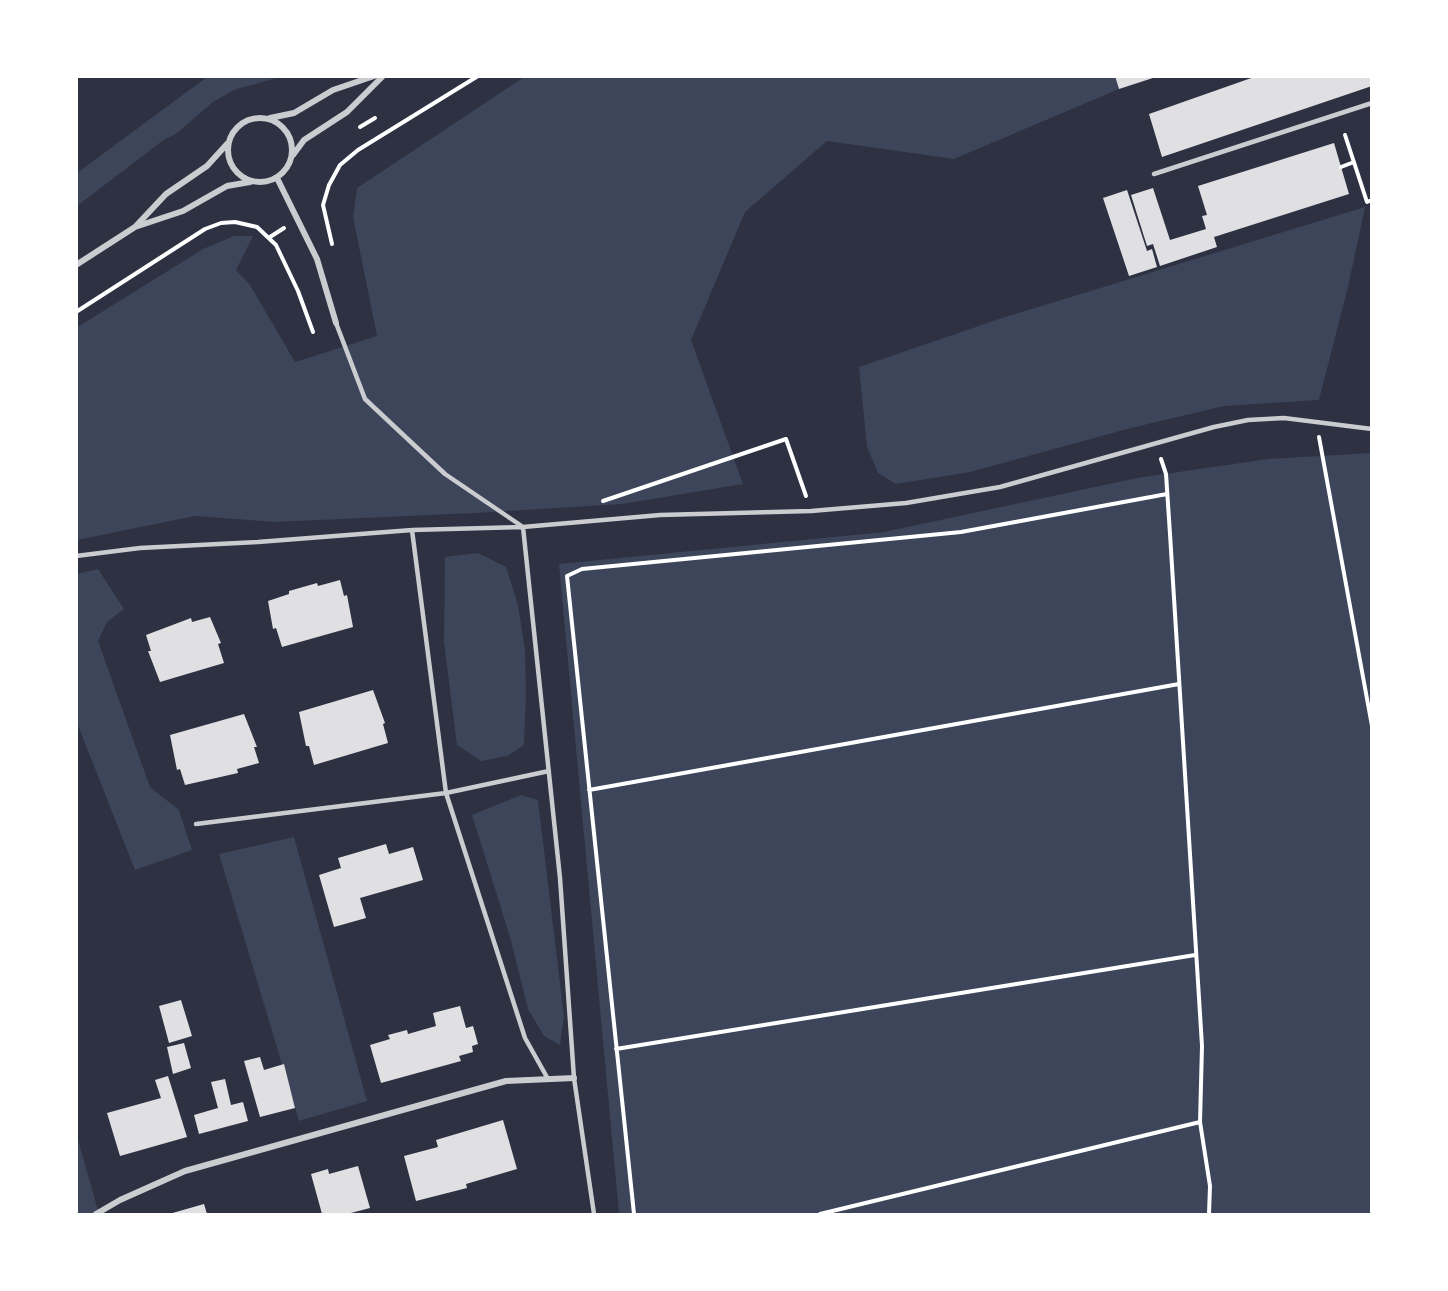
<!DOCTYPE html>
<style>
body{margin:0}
#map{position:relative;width:1448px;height:1291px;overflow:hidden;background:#2d3142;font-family:"Work Sans",sans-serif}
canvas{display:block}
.frame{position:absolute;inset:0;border:78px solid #fff;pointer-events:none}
</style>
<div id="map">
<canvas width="1448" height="1291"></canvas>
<div class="frame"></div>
</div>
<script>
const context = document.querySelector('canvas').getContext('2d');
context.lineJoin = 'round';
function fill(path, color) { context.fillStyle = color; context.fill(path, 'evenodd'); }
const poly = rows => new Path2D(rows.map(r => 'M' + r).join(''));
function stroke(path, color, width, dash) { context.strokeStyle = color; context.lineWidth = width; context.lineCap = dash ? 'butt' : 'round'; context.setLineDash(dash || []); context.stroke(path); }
const green = poly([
 [1115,76,1119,89,954,159,827,141,745,212,691,340,743,484,622,504,475,513,275,522,195,516,77,540,76,328,203,249,234,236,253,236,236,270,250,285,295,362,377,336,353,217,357,188,524,77],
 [207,77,280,77,234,90,213,102,176,134,165,139,77,206,77,173],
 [1365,207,1348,287,1319,400,1224,406,1131,428,970,472,896,484,878,473,867,447,859,367,999,319],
 [1371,453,1371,1214,619,1214,559,564,884,532,1137,478,1268,459],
 [478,553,506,567,518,605,525,650,526,694,524,745,507,756,481,761,457,745,444,642,445,557],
 [98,569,124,609,107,622,98,641,150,787,179,810,192,850,135,870,77,723,77,574],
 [521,795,538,800,564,1017,560,1045,544,1036,528,1009,510,937,472,815],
 [294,837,367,1101,299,1121,219,854],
 [77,1136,99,1214,77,1214]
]);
const building = poly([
 [1115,76,1156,76,1156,77,1119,89],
 [1257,76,1372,76,1372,86,1162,157,1149,114],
 [1334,143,1349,194,1214,237,1217,247,1160,266,1153,244,1147,246,1131,195,1153,188,1170,240,1206,229,1202,216,1207,215,1198,186],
 [1127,190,1147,251,1152,249,1157,267,1129,276,1103,198],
 [340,580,344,596,347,595,353,627,282,647,276,628,273,629,268,601,289,594,289,591,317,583,318,586],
 [210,617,221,643,218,644,224,663,160,682,148,651,151,651,146,635,191,618,192,622],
 [373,690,385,723,383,724,388,743,314,765,309,746,306,746,299,712],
 [244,714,257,747,254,747,259,763,237,769,238,773,185,785,180,769,177,770,170,735],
 [386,844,389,854,413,847,423,880,360,898,366,918,334,927,319,875,341,868,338,858],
 [181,1000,192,1036,169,1043,159,1006],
 [460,1006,466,1028,473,1026,478,1044,472,1046,473,1052,459,1056,461,1061,381,1083,370,1045,390,1039,388,1035,407,1030,408,1034,436,1026,433,1013],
 [184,1043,191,1068,173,1074,167,1047],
 [260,1057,264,1070,284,1064,295,1108,260,1117,244,1061],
 [168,1076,187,1137,120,1156,107,1113,161,1098,155,1080],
 [225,1079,231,1105,243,1102,248,1121,199,1134,194,1115,218,1108,211,1082],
 [503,1120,517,1169,466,1184,467,1188,416,1201,404,1156,438,1147,436,1140],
 [358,1166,370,1208,347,1214,322,1214,311,1174,328,1169,329,1174],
 [204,1204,207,1214,169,1214]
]);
const path = poly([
 [360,127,375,118],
 [1345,135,1367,202,1372,200],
 [1341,167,1354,162],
 [270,237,284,228],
 [332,244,323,205,329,185,340,165,358,150,478,76],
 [76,312,205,229,221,223,235,222,257,227,276,245,298,291,313,332],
 [1319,437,1372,726],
 [1161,459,1166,474,1170,534,1202,1046,1200,1122,1210,1186,1209,1214],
 [603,501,786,439,806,496],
 [589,790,1179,684],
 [616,1049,1195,955],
 [634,1214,567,576,582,569,961,532,1167,494],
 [820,1214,1200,1122]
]);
const service = poly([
 [1154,174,1372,103],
 [336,323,365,399,445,474,523,527,560,878,574,1078,594,1214],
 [412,530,446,793,525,1038,548,1079],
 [76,556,140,548,258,542,412,530,523,527,660,515,811,511,906,503,1000,487,1214,427,1248,420,1284,418,1372,429],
 [196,824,446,793,549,771]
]);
const minor = poly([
 '228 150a32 32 0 1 1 64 0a32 32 0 1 1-64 0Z',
 [270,118,294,113,333,90,374,76],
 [293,155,304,140,347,112,383,76],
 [277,178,317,259,336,323],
 [135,227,183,211,227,186,250,182],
 [76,265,135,227,166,194,207,166,227,144],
 [96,1214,120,1200,185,1171,506,1081,574,1078]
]);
fill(green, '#3c4559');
fill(building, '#e0e0e3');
stroke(path, '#fff', 4);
stroke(service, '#caccd0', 4.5);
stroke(minor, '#caccd0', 6);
</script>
